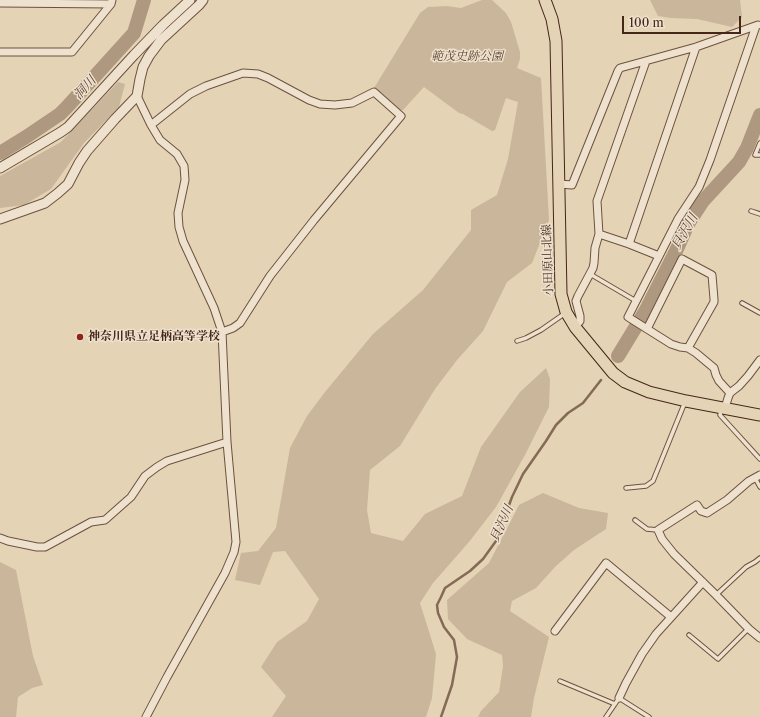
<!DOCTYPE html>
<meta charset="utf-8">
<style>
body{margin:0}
#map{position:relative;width:760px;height:717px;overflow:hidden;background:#e5d3b5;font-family:"Libre Caslon Text",serif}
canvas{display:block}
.scale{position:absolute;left:622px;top:16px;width:119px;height:18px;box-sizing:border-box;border:2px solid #452618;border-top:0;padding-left:5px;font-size:12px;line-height:14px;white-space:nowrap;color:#452618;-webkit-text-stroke:3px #eee2cf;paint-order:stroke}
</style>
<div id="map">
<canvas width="760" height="717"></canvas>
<div class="scale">100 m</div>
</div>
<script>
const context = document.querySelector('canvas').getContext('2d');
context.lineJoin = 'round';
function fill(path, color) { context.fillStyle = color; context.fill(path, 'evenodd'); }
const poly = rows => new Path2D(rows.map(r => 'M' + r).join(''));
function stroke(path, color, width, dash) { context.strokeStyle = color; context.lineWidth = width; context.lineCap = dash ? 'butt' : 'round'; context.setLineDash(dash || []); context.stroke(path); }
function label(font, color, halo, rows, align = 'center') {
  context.font = font + ' "Libre Caslon Text","Noto Serif JP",serif'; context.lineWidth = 3; context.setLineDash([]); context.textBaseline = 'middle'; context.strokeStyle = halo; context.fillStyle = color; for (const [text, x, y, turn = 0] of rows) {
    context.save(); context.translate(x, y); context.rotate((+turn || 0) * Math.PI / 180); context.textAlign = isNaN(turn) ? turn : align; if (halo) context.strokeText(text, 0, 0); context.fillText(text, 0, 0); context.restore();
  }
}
const green = poly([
 [482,0,492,0,506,13,511,22,520,52,520,59,517,68,541,78,549,220,532,263,507,282,483,331,457,360,435,389,400,446,370,470,367,510,371,533,403,541,425,514,462,496,481,447,520,392,546,368,550,379,549,407,526,453,496,507,469,542,433,583,420,603,436,654,432,698,426,717,272,717,286,696,261,667,277,642,307,621,319,599,285,551,273,552,260,585,235,580,241,553,258,551,276,528,290,448,307,416,325,392,373,334,423,290,471,230,471,210,497,195,508,159,518,102,506,98,495,130,492,131,463,114,459,113,424,87,403,110,399,110,374,88,420,13,428,7,446,6,461,8],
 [648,0,740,0,742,17,732,27,697,19,671,18,658,16,650,0],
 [118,82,125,84,119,107,84,143,51,189,24,205,0,208,0,176,61,142],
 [543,493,579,508,608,513,606,529,574,550,556,566,536,588,512,601,510,611,549,637,534,698,531,717,478,717,481,711,499,692,503,666,502,655,467,639,448,619,447,600,489,563,519,505],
 [0,562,16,570,33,656,43,685,32,688,18,697,16,717,0,717]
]);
const stream = poly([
 [441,717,452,685,457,657,454,640,444,627,438,613,437,605,441,597,445,588,470,571,483,559,496,541,512,497,523,474,546,441,556,425,568,413,583,403,601,380]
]);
const river = poly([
 [0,153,26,137,60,114,67,107,134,33,144,0],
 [618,356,646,310,677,249,688,224,703,201,739,162,747,148,760,115]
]);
const service = poly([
 [760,143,755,155,760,155],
 [751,211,760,214],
 [590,274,636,301],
 [742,303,760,313],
 [517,341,526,338,541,330,564,314],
 [721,408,720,415,760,459],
 [755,478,760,487],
 [626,488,646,486,653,481,685,402],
 [635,520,647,529,658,530],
 [716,595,746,567,755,562,760,558],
 [689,635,718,659,748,629],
 [560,681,615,704],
 [606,717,619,698,649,717]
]);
const minor = poly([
 [0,3,111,4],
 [0,52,72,52,111,4,112,0],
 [137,96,151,125,160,140,177,154,184,166,185,180,178,213,179,227,183,241,214,308,222,332,227,442,236,542,234,552,225,573,167,677,146,717],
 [151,125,190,94,206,86,243,73,258,74,268,78,309,100,320,104,335,105,352,103,374,92,401,116,314,220,270,276,240,323,233,328,222,332],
 [559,184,572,185,618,71,620,68,696,47,758,25],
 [599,234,629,244,659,256],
 [629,244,696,47],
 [575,327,580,321,580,316,576,301,578,296,593,268,594,263,595,248,599,234,597,201,646,61],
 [647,329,682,259,712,275,714,299,714,302,688,348],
 [730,393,719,381,716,375,714,368,696,353,688,348,680,347,671,344,628,317,678,219,699,187,710,160,756,26],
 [725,408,728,398,730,393,739,386,748,376,760,360],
 [760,475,749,481,727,500,707,513,701,511,697,505,658,530,662,539,674,554,716,595,749,629,760,638],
 [0,538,8,541,37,547,45,547,91,522,105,520,131,497,145,476,157,467,167,461,227,442],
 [555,631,606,563,671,617],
 [619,698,626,683,642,654,656,634,703,582]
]);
const tertiary = poly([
 [0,168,61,132,68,127,134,55,163,25,190,0],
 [0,219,45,203,58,193,68,184,79,163,87,151,115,119,137,96,140,79,143,67,149,56,161,40,199,5,203,0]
]);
const primary = poly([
 [545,0,552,19,556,41,561,294,566,312,575,327,613,373,625,382,649,392,686,401,760,415]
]);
const markers = [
 [80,337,4,"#8f2418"]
];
const parkNames = [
 ["範茂史跡公園",467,57]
];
const streetNames = [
 ["小田原山北線",548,260,-92]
];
const poiNames = [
 ["神奈川県立足柄高等学校",88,337]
];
const waterNames = [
 ["洞川",85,88,-48],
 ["貝沢川",685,232,-61],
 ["貝沢川",502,524,-66]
];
fill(green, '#cab69a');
stroke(stream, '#856a56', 2.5);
stroke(river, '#af9880', 14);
stroke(service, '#6d513f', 5.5);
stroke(minor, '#6d513f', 9);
stroke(tertiary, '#6d513f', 11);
stroke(primary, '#452618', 13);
stroke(service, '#eee2cf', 3.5);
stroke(minor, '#eee2cf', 7);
stroke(tertiary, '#eee2cf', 9);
stroke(primary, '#e5d3b5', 11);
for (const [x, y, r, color] of markers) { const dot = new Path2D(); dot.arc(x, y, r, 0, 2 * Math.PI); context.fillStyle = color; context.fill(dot); stroke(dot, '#eee2cf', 1.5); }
label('italic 12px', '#604332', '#eee2cf', parkNames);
label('12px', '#452618', '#eee2cf', streetNames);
label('bold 12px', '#452618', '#eee2cf', poiNames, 'left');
label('italic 13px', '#604232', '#eee2cf', waterNames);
</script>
